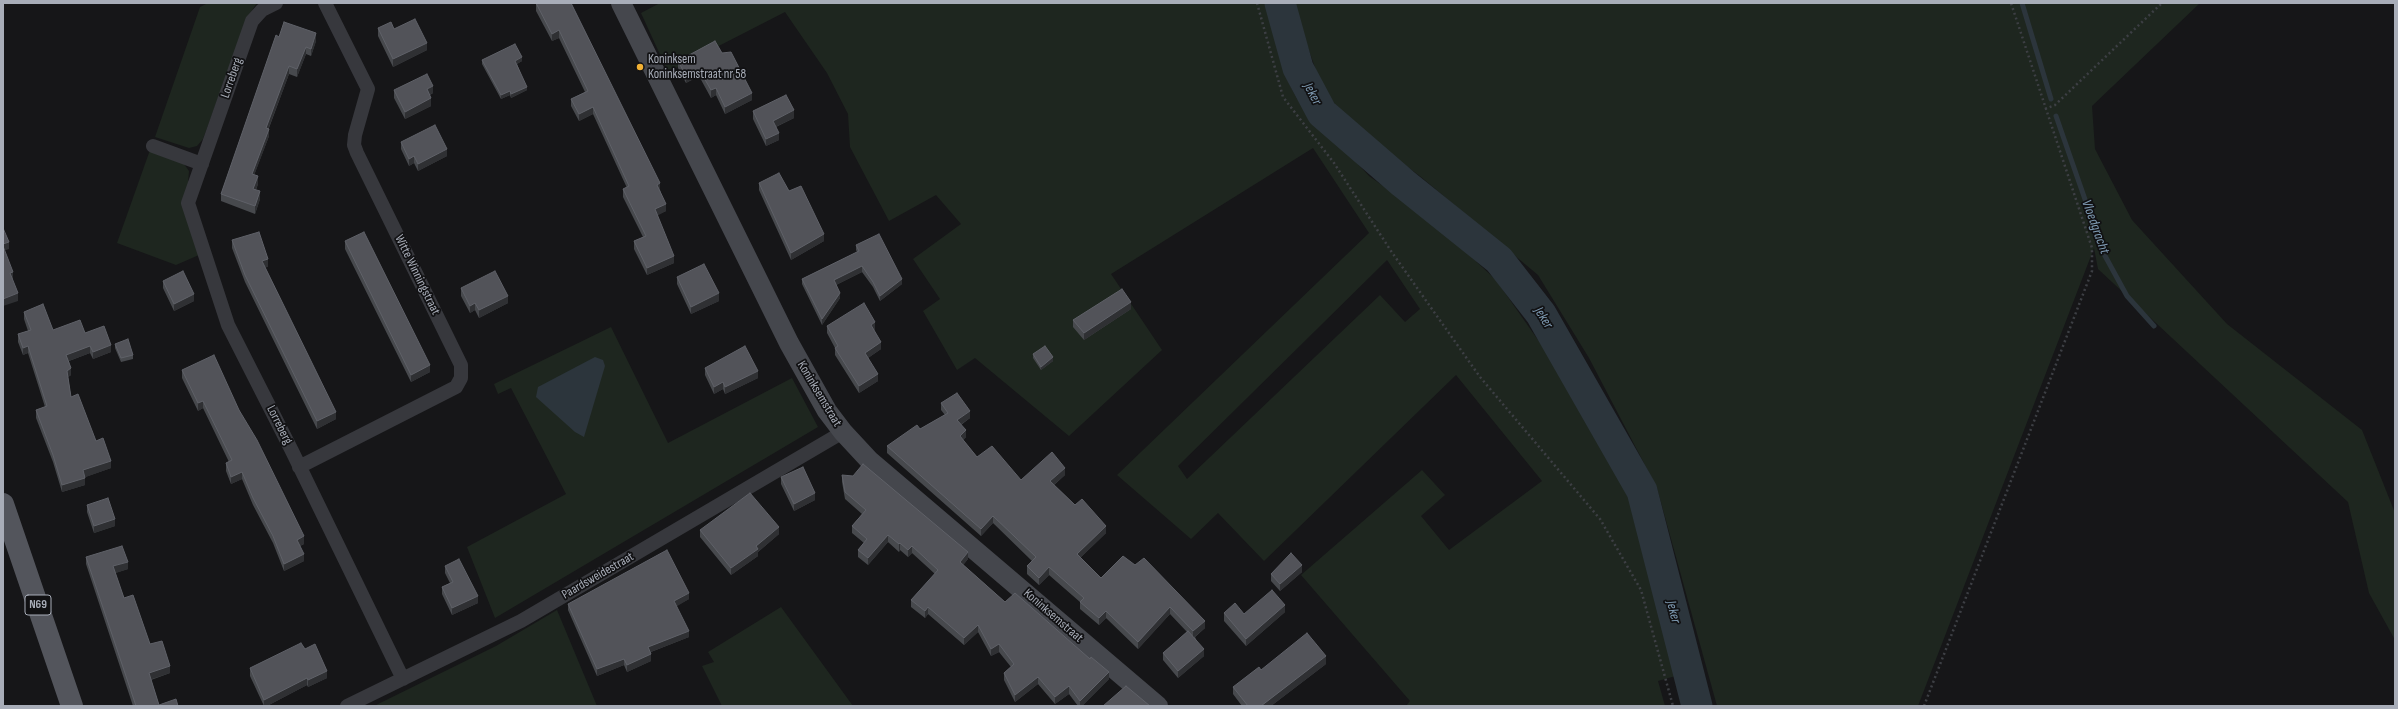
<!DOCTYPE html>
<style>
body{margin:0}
#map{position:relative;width:2398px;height:709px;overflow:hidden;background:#161618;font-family:"Sofia Sans Condensed",sans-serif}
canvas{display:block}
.frame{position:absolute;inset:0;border:4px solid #a8adb8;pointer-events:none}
</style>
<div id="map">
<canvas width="2398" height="709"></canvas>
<div class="frame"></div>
</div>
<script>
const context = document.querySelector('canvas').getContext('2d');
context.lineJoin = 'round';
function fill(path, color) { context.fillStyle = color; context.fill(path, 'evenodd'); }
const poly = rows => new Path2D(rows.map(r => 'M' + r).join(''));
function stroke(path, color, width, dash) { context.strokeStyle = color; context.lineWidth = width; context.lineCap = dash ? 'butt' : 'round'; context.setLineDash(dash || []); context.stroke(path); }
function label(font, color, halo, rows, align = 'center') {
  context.font = font + ' "Sofia Sans Condensed",sans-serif'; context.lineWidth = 3.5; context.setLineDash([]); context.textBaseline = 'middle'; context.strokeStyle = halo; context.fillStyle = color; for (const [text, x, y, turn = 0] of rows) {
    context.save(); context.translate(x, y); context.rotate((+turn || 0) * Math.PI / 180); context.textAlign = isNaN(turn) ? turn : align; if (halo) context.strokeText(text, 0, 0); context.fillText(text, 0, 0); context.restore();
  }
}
const green = poly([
 [208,3,257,3,248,16,203,139,197,146,189,148,155,137,200,7],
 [660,3,1266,3,1286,77,1297,99,1369,176,1435,223,1496,280,1580,400,1632,505,1654,575,1679,675,1658,681,1665,706,1406,706,1410,701,1301,575,1422,470,1445,495,1421,516,1449,550,1542,481,1456,375,1264,561,1218,513,1191,539,1117,475,1369,233,1313,148,1111,274,1162,350,1069,436,975,358,957,370,923,311,940,299,913,259,961,224,936,195,889,221,850,147,848,114,827,73,785,12,668,72,641,13],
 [1387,260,1420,309,1405,322,1380,295,1187,479,1178,466],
 [1292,3,2200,3,2092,106,2095,149,2132,220,2227,324,2362,430,2395,513,2395,640,2369,593,2348,502,2098,269,2094,248,1918,706,1717,706,1657,488,1589,358,1538,275,1421,177,1350,124,1322,87],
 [150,150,184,164,189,171,188,182,199,255,176,265,117,243],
 [611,327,668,443,792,378,818,427,495,618,467,547,566,494,511,388,498,394,494,384],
 [781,607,853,706,722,706,702,666,714,662,708,652],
 [557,610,597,706,374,706,496,646]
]);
const water = poly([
 [595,357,603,360,605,366,584,437,575,432,536,397,538,387]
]);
const stream = poly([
 [2022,3,2051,99],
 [2056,116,2104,254,2127,296,2154,326]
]);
const river = poly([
 [1280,3,1298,68,1322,113,1403,183,1499,260,1541,314,1642,491,1697,706]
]);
const path = poly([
 [1257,3,1283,97,1334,163,1391,251,1480,377,1600,519,1641,590,1673,706],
 [2045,109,2055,105,2162,3],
 [1924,706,2092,271,2092,248,2011,3]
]);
const street = poly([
 [276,3,262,10,252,21,188,203,228,325,292,451,403,679],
 [153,146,202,164],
 [299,467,456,387,461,378,461,365,357,153,354,145,355,135,368,89,325,3],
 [347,706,521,621,843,432]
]);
const secondary = poly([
 [621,3,789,343,827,411,843,432,869,460,1158,706]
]);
const primary = poly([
 [3,504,72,706]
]);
const wall = poly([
 [536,3,571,3,660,190,666,211,657,215,674,263,647,275,634,249,634,241,643,237,623,197,623,189,627,188,593,114,579,121,571,106,571,99,585,92,559,38,552,41,536,11],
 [378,28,394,29,427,50,393,67,378,36],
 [279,37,316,41,311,56,306,54,297,77,289,74,269,128,269,136,254,175,258,184,256,190,260,199,255,214,221,201,221,194],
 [722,53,752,100,725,114,716,95,711,98,699,76,686,83,678,68,678,61],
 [482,60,522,61,517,64,527,90,511,98,510,95,501,99,482,64],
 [394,90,433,93,430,95,431,106,405,119,394,98],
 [753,111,794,118,776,127,779,140,766,146,753,119],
 [401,142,447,156,418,171,414,163,409,166,401,149],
 [759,183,789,191,824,241,791,260,759,190],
 [232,240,268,267,265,267,336,419,317,429,245,282,232,248],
 [345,241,430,372,411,382,345,249],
 [856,245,902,284,880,301,873,287,862,272,836,285,840,298,822,325,802,284,802,279,857,252,856,250],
 [677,277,719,301,691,314,677,284],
 [163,281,194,301,174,311,163,288],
 [461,288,508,303,479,318,475,310,470,313,461,296],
 [1131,309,1084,340,1073,327,1073,320],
 [24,312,53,330,85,333,111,352,93,359,90,353,69,361,71,375,68,377,71,397,96,441,111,468,85,477,85,485,62,492,53,462,36,418,36,410,45,407,28,353,23,355,18,342,18,334,28,331,24,319],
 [827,326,875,329,874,330,881,349,868,358,878,381,859,393,835,355,835,348,827,333],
 [115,344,133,355,133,359,121,362,115,348],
 [1033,354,1053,361,1041,370,1033,358],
 [705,368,758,378,725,394,723,389,714,394,705,375],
 [182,370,239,410,304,544,300,546,304,561,284,571,273,543,253,505,242,479,231,484,226,471,226,463,229,462,203,408,198,411,182,378],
 [941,403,970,418,961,425,966,437,963,440,977,457,1021,480,1065,475,1054,485,1075,505,1106,533,1080,558,1101,578,1123,556,1205,628,1195,637,1204,656,1178,678,1163,660,1163,653,1187,632,1170,614,1138,649,1106,618,1099,625,1080,609,1080,602,1049,575,1039,585,1027,574,1027,566,1032,561,993,523,981,536,887,453,887,446,920,429,945,415,941,410],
 [842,475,968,559,963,565,1005,602,1109,679,1082,706,1078,706,1069,694,1055,704,1038,684,1015,702,1004,680,1004,673,1011,667,999,652,991,656,978,632,964,645,928,614,925,618,911,607,911,600,935,574,912,553,908,557,900,550,899,552,888,542,868,565,858,557,858,550,864,543,852,533,852,526,862,514,845,499,842,482],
 [781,477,815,500,794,511,781,484],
 [87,505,115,526,94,533,87,512],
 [700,530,779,534,758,552,758,556,731,575,700,537],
 [86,557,128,569,115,573,124,598,150,644,170,673,151,680,159,705,178,706,133,706,86,564],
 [445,566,478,603,452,615,442,594,442,587,450,583,445,573],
 [1302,572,1280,591,1271,581,1271,574],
 [689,599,676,606,689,637,651,652,651,661,627,672,624,665,597,676,568,610,568,604],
 [1285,612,1246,646,1224,621,1224,613,1244,614],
 [305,649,327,678,308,687,307,685,267,706,264,706,250,676,250,668],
 [1326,664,1271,706,1242,706,1233,694,1233,687]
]);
const shadedWall = poly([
 [559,30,559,38,552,41,552,34],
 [316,33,316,41,311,56,311,49],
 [427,43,427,50,393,67,393,59],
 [306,47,306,54,297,77,297,69],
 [522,57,522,61,515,65,515,61],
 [289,66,289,74,266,135,266,128],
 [699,69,699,76,686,83,686,76],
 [433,86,433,93,427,96,427,89],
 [527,87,527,90,511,98,511,94],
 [716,88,716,95,711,98,711,90],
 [510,91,510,95,501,99,501,95],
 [752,93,752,100,725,114,725,107],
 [431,98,431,106,405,119,405,112],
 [593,107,593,114,579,121,579,114],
 [794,110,794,118,773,128,773,121],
 [269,129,269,136,252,181,252,174],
 [779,133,779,140,766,146,766,139],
 [447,149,447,156,418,171,418,164],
 [414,156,414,163,409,166,409,159],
 [258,176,258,184,253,197,253,189],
 [660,183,660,190,657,192,657,185],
 [260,191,260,199,255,214,255,206],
 [666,204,666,211,655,217,655,209],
 [824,234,824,241,791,260,791,253],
 [9,242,9,249,3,251,3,244],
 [674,256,674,263,647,275,647,268],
 [268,259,268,267,262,268,262,261],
 [862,266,862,272,834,286,834,280],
 [13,272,13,279,10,280,10,273],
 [902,279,902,284,880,301,880,296],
 [18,293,18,301,3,306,3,299],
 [719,293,719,301,691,314,691,307],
 [840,293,840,298,822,325,822,319],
 [194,294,194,301,174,311,174,304],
 [508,296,508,303,479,318,479,310],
 [1131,302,1131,309,1084,340,1084,333],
 [475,303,475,310,470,313,470,306],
 [875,322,875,329,871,332,871,325],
 [881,342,881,349,865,360,865,353],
 [111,345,111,352,93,359,93,352],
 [28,346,28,353,23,355,23,348],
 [90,346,90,353,66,362,66,355],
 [1053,357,1053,361,1041,370,1041,367],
 [430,365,430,372,411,382,411,375],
 [71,368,71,375,67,378,67,371],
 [758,371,758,378,725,394,725,387],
 [878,374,878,381,859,393,859,386],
 [723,382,723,389,714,394,714,387],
 [203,401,203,408,198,411,198,403],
 [970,411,970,418,957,427,957,420],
 [336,412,336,419,317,429,317,421],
 [966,430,966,437,960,443,960,436],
 [111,461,111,468,83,478,83,470],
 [1065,468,1065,475,1050,488,1050,481],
 [242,472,242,479,231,484,231,477],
 [85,478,85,485,62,492,62,485],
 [815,493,815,500,794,511,794,504],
 [993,516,993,523,981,536,981,529],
 [115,519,115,526,94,533,94,526],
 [1106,526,1106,533,1077,561,1077,554],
 [779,527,779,534,758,552,758,556,731,575,731,568],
 [888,535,888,542,868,565,868,558],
 [304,536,304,544,297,547,297,540],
 [900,543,900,550,899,552,899,544],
 [912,546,912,553,908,557,908,550],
 [968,552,968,559,960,569,960,562],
 [304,554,304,561,284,571,284,564],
 [128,562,128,569,113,574,113,566],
 [1302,565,1302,572,1280,591,1280,584],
 [1049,567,1049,575,1039,585,1039,578],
 [689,593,689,599,674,608,674,601],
 [478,596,478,603,452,615,452,608],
 [1285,605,1285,612,1246,646,1246,639],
 [928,607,928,614,925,618,925,611],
 [1170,607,1170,614,1138,649,1138,642],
 [1106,611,1106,618,1099,625,1099,618],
 [1205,621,1205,628,1193,638,1193,631],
 [978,625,978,632,964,645,964,638],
 [689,631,689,637,648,653,648,647],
 [999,644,999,652,991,656,991,649],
 [1204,649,1204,656,1178,678,1178,671],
 [651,654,651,661,627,672,627,665],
 [1326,656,1326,664,1271,706,1261,706],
 [624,659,624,665,597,676,597,669],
 [170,666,170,673,149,680,149,673],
 [327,671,327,678,308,687,308,680],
 [1109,672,1109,679,1082,706,1080,706,1080,701],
 [1038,677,1038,684,1015,702,1015,695],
 [307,678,307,685,267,706,264,706,264,700],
 [1069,686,1069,694,1055,704,1055,697]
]);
const building = poly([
 [536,3,571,3,660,183,657,185,666,204,655,209,674,256,647,268,634,241,646,236,623,189,629,186,593,107,579,114,571,99,588,91,559,30,552,34,536,3],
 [415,19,427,43,393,59,378,28,391,22,394,29,415,19],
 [284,22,316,33,311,49,306,47,297,69,289,66,266,128,269,129,252,174,258,176,253,189,260,191,255,206,221,194,276,35,279,37,284,22],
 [715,41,722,53,731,52,752,93,725,107,716,88,711,90,699,69,686,76,678,61,715,41],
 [515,44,522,57,515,61,527,87,511,94,510,91,501,95,482,60,515,44],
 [427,74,433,86,427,89,431,98,405,112,394,90,427,74],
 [786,95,794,110,773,121,779,133,766,139,753,111,786,95],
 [435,125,447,149,418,164,414,156,409,159,401,142,435,125],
 [779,173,789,191,801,186,824,234,791,253,759,183,779,173],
 [3,228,9,242,3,244,3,228],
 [259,232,268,259,262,261,336,412,317,421,245,275,232,240,259,232],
 [364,232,430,365,411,375,345,241,364,232],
 [879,234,902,279,880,296,873,282,862,266,834,280,840,293,822,319,802,279,859,251,856,245,879,234],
 [3,246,13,272,10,273,18,293,3,299,3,246],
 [704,264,719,293,691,307,677,277,704,264],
 [183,271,194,294,174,304,163,281,183,271],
 [495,271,508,296,479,310,475,303,470,306,461,288,495,271],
 [1122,289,1131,302,1084,333,1073,320,1122,289],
 [864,303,875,322,871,325,881,342,865,353,878,374,859,386,835,348,838,346,827,326,864,303],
 [43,304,53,330,80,320,85,333,104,326,111,345,93,352,90,346,66,355,71,368,67,371,71,397,78,394,96,441,103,438,111,461,83,470,85,478,62,485,53,455,36,410,47,406,28,346,23,348,18,334,31,330,24,312,43,304],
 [128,339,133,355,121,358,115,344,128,339],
 [745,346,758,371,725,387,723,382,714,387,705,368,745,346],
 [1045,346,1053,357,1041,367,1033,354,1045,346],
 [214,355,239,410,257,440,304,536,297,540,304,554,284,564,273,536,253,498,242,472,231,477,226,463,232,460,203,401,198,403,182,370,214,355],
 [957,393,970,411,957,420,966,430,960,436,977,457,992,446,1021,480,1052,452,1065,468,1050,481,1075,505,1082,499,1106,526,1077,554,1101,578,1123,556,1135,565,1144,558,1205,621,1193,631,1170,607,1138,642,1106,611,1099,618,1080,602,1084,598,1049,567,1039,578,1027,566,1036,557,993,516,981,529,887,446,917,425,920,429,948,413,941,403,957,393],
 [863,464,968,552,960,562,1005,602,1015,593,1090,659,1091,657,1109,672,1080,701,1069,686,1055,697,1038,677,1015,695,1004,673,1014,664,999,644,991,649,978,625,964,638,928,607,925,611,911,600,938,570,912,546,908,550,900,543,899,544,888,535,868,558,858,550,867,539,852,526,866,510,845,492,842,475,853,476,863,464],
 [803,467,815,493,794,504,781,477,803,467],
 [750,493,779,527,756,546,758,549,731,568,700,530,750,493],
 [108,498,115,519,94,526,87,505,108,498],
 [122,546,128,562,113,566,124,598,133,595,150,644,162,641,170,666,149,673,159,705,176,699,178,706,136,706,86,557,122,546],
 [667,550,689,593,674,601,689,631,648,647,651,654,627,665,624,659,597,669,568,604,667,550],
 [1291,553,1302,565,1280,584,1271,574,1291,553],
 [459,559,478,596,452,608,442,587,453,582,445,566,459,559],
 [1272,590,1285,605,1246,639,1224,613,1235,603,1244,614,1272,590],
 [1188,631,1204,649,1178,671,1163,653,1188,631],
 [1307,633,1326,656,1261,706,1248,706,1233,687,1259,667,1261,670,1307,633],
 [301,643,305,649,315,644,327,671,308,680,307,678,264,700,250,668,301,643],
 [1126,686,1150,706,1103,706,1126,686]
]);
const markers = [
 [640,67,4,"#f2b134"]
];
const shields = [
 [38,605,26]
];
const shieldNames = [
 ["N69",38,605]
];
const poiNames = [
 ["Koninksem",648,60],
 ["Koninksemstraat nr 58",648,75]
];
const streetNames = [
 ["Lorreberg",232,78,-71],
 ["Witte Winningstraat",417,275,64],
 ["Koninksemstraat",819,394,59],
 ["Lorreberg",279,425,63],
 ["Paardsweidestraat",598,576,-30],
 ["Koninksemstraat",1053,616,41]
];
const waterNames = [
 ["Jeker",1312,94,62],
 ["Vloedgracht",2095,227,70],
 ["Jeker",1543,318,57],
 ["Jeker",1673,612,76]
];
fill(green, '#1e261f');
fill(water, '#2c353c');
stroke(stream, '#2c353c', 5);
stroke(river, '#2c353c', 31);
stroke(path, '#3d3f44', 2.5, [2, 3]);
stroke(street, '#37383d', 14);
stroke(secondary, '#45474d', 20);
stroke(primary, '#53555c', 22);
fill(wall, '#47494d');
fill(shadedWall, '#2f3033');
fill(building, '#525359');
stroke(building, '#5f6168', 1);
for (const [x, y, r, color] of markers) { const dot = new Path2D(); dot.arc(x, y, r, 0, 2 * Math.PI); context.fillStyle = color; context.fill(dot); stroke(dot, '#111113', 1.5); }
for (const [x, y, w] of shields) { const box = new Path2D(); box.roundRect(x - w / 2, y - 10, w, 20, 3); context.fillStyle = '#111113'; context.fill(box); stroke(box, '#a8adb8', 1); }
label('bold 12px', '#a8adb8', null, shieldNames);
label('13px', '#a8adb8', '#111113', poiNames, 'left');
label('13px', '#a8adb8', '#111113', streetNames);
label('italic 14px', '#7f9bb3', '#111113', waterNames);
</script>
